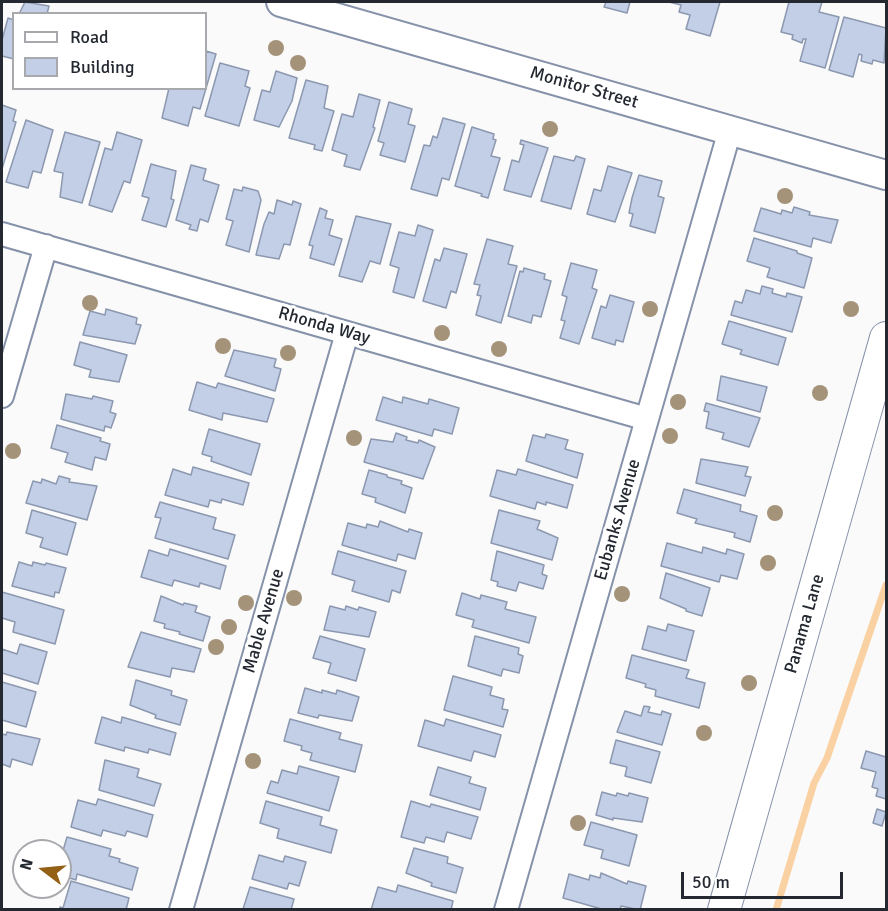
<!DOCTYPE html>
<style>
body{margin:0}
#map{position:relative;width:888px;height:911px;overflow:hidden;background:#fafafa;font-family:Signika,sans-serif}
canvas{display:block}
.frame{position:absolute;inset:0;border:3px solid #242831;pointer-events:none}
.legend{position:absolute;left:12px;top:12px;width:195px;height:78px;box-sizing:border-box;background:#fff;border:2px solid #a7a9ad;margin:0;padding:8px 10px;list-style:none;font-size:18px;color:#242831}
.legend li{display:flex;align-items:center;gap:12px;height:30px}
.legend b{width:30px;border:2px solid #a7a9ad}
.north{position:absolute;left:12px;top:839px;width:60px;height:60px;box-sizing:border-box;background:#fff;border:2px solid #a7a9ad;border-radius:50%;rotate:286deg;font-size:16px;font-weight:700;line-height:24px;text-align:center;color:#242831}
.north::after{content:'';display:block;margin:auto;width:21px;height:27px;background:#946015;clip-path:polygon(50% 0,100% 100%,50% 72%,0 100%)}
.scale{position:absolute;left:681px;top:872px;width:162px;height:27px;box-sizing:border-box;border:3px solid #242831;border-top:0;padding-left:8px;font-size:18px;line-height:21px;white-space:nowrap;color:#242831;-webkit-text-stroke:4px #fff;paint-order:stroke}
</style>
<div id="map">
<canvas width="888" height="911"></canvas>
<div class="frame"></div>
<ul class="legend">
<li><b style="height:8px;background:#fff"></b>Road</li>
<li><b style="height:16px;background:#c2cfe7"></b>Building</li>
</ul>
<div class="north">N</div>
<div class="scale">50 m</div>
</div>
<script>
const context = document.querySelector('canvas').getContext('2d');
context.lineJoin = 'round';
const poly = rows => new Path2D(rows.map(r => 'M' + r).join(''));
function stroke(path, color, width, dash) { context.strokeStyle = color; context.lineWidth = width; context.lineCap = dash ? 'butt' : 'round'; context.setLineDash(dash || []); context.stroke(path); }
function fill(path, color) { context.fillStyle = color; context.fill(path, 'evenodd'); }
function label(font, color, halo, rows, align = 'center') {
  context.font = font + ' Signika,sans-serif'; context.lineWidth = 6; context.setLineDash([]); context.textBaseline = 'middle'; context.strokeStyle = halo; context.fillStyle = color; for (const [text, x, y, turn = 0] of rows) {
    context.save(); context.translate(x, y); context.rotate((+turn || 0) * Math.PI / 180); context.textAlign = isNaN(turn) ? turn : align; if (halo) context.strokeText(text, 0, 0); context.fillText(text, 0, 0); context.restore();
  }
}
const stream = poly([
 [776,910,814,783,827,758,886,585]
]);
const building = poly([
 [25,2,49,6,47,14,19,14,25,2],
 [606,2,630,2,627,13,604,7,606,2],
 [669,2,720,2,710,36,686,29,690,15,679,12,681,5,669,2],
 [789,2,822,2,819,12,839,17,825,68,800,61,806,39,803,39,802,43,792,39,793,35,781,32,789,2],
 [844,17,886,28,884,63,873,60,872,64,861,61,862,55,859,54,853,77,829,70,844,17],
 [8,18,14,20,14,59,2,56,2,40,8,18],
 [206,51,216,54,200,109,193,107,188,126,162,118,169,88,206,88,206,51],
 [220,63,249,71,245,86,250,88,239,126,205,116,220,63],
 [276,71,297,78,292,101,279,127,254,120,262,90,270,92,276,71],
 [306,80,328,86,324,108,334,111,322,151,314,149,315,145,289,138,306,80],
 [359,94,380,100,373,127,375,128,360,170,344,166,347,155,332,150,342,114,353,117,359,94],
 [389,102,412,109,408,124,415,126,405,162,380,155,384,143,378,141,389,102],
 [2,105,16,110,13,121,16,122,2,169,2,105],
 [443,118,465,124,449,180,442,178,437,196,411,189,424,145,430,146,433,136,437,138,443,118],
 [26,120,53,130,41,173,33,171,28,188,6,182,26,120],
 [472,127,494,134,493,139,496,140,491,156,500,158,488,198,481,196,482,194,455,186,472,127],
 [65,132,100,142,82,203,60,197,63,173,54,171,65,132],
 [117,132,142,140,130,183,124,181,112,212,89,205,105,148,112,150,117,132],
 [521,140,548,148,531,197,504,190,512,160,519,162,524,145,520,144,521,140],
 [554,156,574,161,576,156,585,159,571,209,541,201,554,156],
 [151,164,176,171,171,199,174,200,166,227,142,220,149,198,142,196,151,164],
 [191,165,206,169,203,180,219,185,208,222,200,219,197,231,189,229,191,225,176,220,191,165],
 [608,166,632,173,615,222,587,214,594,189,601,191,608,166],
 [639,175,662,181,658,196,664,198,655,233,630,226,633,214,629,213,632,198,639,175],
 [243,187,258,191,261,200,249,252,226,245,233,221,226,219,234,189,242,191,243,187],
 [277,200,292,205,293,201,301,204,290,245,284,244,279,259,256,255,264,224,269,212,274,214,277,200],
 [794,207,810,212,809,215,838,220,831,243,813,238,811,247,754,231,761,208,781,214,782,210,792,213,794,207],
 [320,208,327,211,325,218,333,220,329,235,342,239,334,265,310,258,313,246,309,245,320,208],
 [356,216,391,224,380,264,370,261,362,282,339,276,356,216],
 [418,225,433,230,414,298,393,292,399,268,390,265,399,232,415,236,418,225],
 [754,238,797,251,797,253,812,258,804,288,767,277,770,268,747,261,754,238],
 [487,239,513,246,508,264,517,266,501,323,476,315,481,296,477,295,480,285,474,284,487,239],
 [444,248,467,254,456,293,451,291,446,308,423,301,435,259,440,261,444,248],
 [571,263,597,270,592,288,597,290,579,344,560,338,565,321,561,320,567,297,562,295,571,263],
 [524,268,545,274,544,279,551,281,541,317,533,315,531,323,508,316,520,271,523,272,524,268],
 [762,286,773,289,772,293,786,297,787,293,802,297,792,332,731,315,735,301,742,303,746,290,760,294,762,286],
 [610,295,634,302,623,342,616,340,615,345,592,338,601,306,606,308,610,295],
 [106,309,137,318,136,324,141,325,135,344,83,335,90,311,105,315,106,309],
 [729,321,786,338,778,365,740,354,742,350,722,344,729,321],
 [80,342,127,355,119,382,89,377,91,370,74,365,80,342],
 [234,350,276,359,274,367,281,369,275,391,225,376,234,350],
 [721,376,767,387,760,412,717,400,721,376],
 [197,382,216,388,218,383,274,399,267,422,223,413,222,420,189,410,197,382],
 [66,394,92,399,93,396,113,401,110,412,116,414,111,428,105,426,104,431,61,419,66,394],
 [383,397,402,403,403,397,428,404,429,399,459,408,452,434,434,429,432,436,376,420,383,397],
 [706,403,760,418,749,447,722,439,724,433,706,428,709,412,704,411,706,403],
 [57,425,101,438,100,441,110,444,106,460,95,457,92,470,65,462,68,453,51,448,57,425],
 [209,429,260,444,251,475,211,461,212,457,202,454,209,429],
 [396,433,407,437,406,440,418,443,419,440,435,447,423,479,364,462,371,439,393,442,396,433],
 [546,434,568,440,565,449,583,454,577,478,526,461,533,435,545,438,546,434],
 [701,459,748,467,745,476,751,477,745,496,696,483,701,459],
 [193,467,249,483,243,505,222,499,221,503,210,500,208,507,165,495,173,469,191,475,193,467],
 [518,469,573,485,567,508,546,502,546,505,537,502,535,509,490,496,497,470,516,475,518,469],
 [369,470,387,475,387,477,402,481,401,484,412,488,405,513,375,502,376,498,362,494,369,470],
 [59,476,70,479,69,482,97,486,87,520,26,503,33,481,41,483,42,479,56,484,59,476],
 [684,489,741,505,740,511,757,516,750,542,734,537,735,533,695,523,697,519,677,513,684,489],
 [160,502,216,518,213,529,235,535,228,559,155,538,161,518,155,517,160,502],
 [32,510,76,523,67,555,40,547,43,538,26,533,32,510],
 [499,510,540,521,537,529,558,538,552,560,491,543,499,510],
 [380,521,408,532,409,529,422,533,415,559,398,554,396,561,342,545,348,523,366,528,367,524,378,527,380,521],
 [667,543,702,553,703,547,726,554,727,549,744,554,737,579,721,575,719,582,661,566,667,543],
 [170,549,226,566,220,589,200,583,199,587,174,580,172,586,141,577,149,550,168,556,170,549],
 [338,551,406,571,400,593,392,590,389,602,352,591,355,581,332,574,338,551],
 [497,551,544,565,542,574,547,576,543,589,519,582,516,591,497,586,498,582,491,580,497,551],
 [19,562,32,566,33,562,45,565,46,563,66,568,59,593,55,592,54,597,12,586,19,562],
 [666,573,710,588,702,616,686,611,686,609,660,598,666,573],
 [2,592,64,610,55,644,13,632,15,622,2,618,2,592],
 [462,593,480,599,481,595,507,602,505,609,536,617,529,643,472,627,474,620,456,615,462,593],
 [161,596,183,605,184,603,197,606,195,612,210,617,203,641,179,634,180,632,164,628,165,624,154,621,161,596],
 [330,606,345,610,346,606,358,610,359,607,376,612,369,637,324,630,330,606],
 [668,624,694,631,686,661,642,649,648,626,666,631,668,624],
 [141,632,201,649,194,672,172,668,170,677,128,667,141,632],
 [320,636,365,649,356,681,328,673,331,663,313,658,320,636],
 [475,636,519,648,518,654,523,656,519,673,503,669,501,676,468,666,475,636],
 [20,644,47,652,38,684,2,673,2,649,17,654,20,644],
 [632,655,689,670,686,678,705,683,699,708,655,696,656,690,645,687,646,684,626,678,632,655],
 [453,676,492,687,490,695,504,699,502,709,508,710,503,727,444,710,453,676],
 [136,680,172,691,171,695,187,700,180,725,155,718,156,715,130,705,136,680],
 [2,682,36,692,26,727,2,720,2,682],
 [305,688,322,693,322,690,336,694,337,690,359,697,352,721,319,715,318,718,298,713,305,688],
 [644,706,650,707,648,712,661,715,662,711,671,714,662,745,617,732,625,711,641,716,644,706],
 [102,717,121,723,122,717,176,733,170,755,149,749,148,753,125,747,124,751,95,743,102,717],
 [290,719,341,733,339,739,362,745,355,772,310,760,312,753,301,750,302,746,284,741,290,719],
 [446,719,501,735,495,757,474,751,471,761,418,746,425,720,444,726,446,719],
 [7,732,40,739,32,765,12,759,10,767,2,764,2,734,6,735,7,732],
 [616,740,660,752,651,783,625,776,627,767,610,763,616,740],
 [866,751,886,757,886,799,876,796,878,789,872,787,876,772,861,768,866,751],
 [105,760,139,769,137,777,161,784,154,806,99,790,105,760],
 [299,766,339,777,329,811,267,793,271,781,278,783,282,770,297,774,299,766],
 [438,767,471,777,469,783,486,788,480,810,430,795,438,767],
 [602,792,616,796,617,793,628,796,629,793,648,798,642,822,613,818,613,820,596,815,602,792],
 [98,799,153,815,147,837,127,831,125,836,103,830,101,836,71,827,78,800,96,805,98,799],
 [266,801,322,817,320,825,337,830,331,853,277,838,279,829,260,823,266,801],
 [411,801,430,807,431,804,478,817,471,839,447,832,444,842,426,837,424,843,401,837,411,801],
 [877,809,886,812,882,826,873,823,877,809],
 [591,822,637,835,629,866,601,858,603,850,584,845,591,822],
 [67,837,111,849,109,856,120,859,119,862,138,868,132,890,77,874,76,880,60,875,60,861,67,837],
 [414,848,448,857,447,863,463,868,456,893,431,886,432,883,406,873,414,848],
 [259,855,283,862,285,856,306,862,299,886,289,883,287,889,252,879,259,855],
 [601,873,627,884,628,881,646,886,640,910,621,906,620,910,605,910,563,898,569,874,589,880,590,875,600,878,601,873],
 [71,881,129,898,126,910,59,910,60,907,63,908,71,881],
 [398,885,453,901,451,910,371,910,378,887,396,892,398,885],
 [250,887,294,899,291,910,243,909,250,887]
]);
const minor = poly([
 [2,234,647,419],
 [2,396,46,246],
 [181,910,347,333],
 [506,910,730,130]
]);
const tertiary = poly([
 [281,2,886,175]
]);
const secondary = poly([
 [724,910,886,338]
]);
const trees = [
 [276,48],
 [298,63],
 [550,129],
 [785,196],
 [90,303],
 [650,309],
 [851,309],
 [442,333],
 [223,346],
 [499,349],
 [288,353],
 [820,393],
 [678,402],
 [670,436],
 [354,438],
 [13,451],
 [775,513],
 [768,563],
 [622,594],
 [294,598],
 [246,603],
 [229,627],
 [216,647],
 [749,683],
 [704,733],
 [253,761],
 [578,823]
];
const streetNames = [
 ["Monitor Street",584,88,16],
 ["Rhonda Way",324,326,16],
 ["Eubanks Avenue",618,520,-74],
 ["Mable Avenue",264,621,-74],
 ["Panama Lane",805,624,-74]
];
stroke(stream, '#f9d1a3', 7);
fill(building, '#c2cfe7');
stroke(building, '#8c98af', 1.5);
stroke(minor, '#8692a9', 26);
stroke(tertiary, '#8692a9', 32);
stroke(secondary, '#8692a9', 34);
stroke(minor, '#fff', 22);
stroke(tertiary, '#fff', 28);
stroke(secondary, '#fff', 32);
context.fillStyle = '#a49279';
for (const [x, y] of trees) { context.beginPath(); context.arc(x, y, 8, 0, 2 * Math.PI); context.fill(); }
label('18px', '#242831', '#fff', streetNames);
</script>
